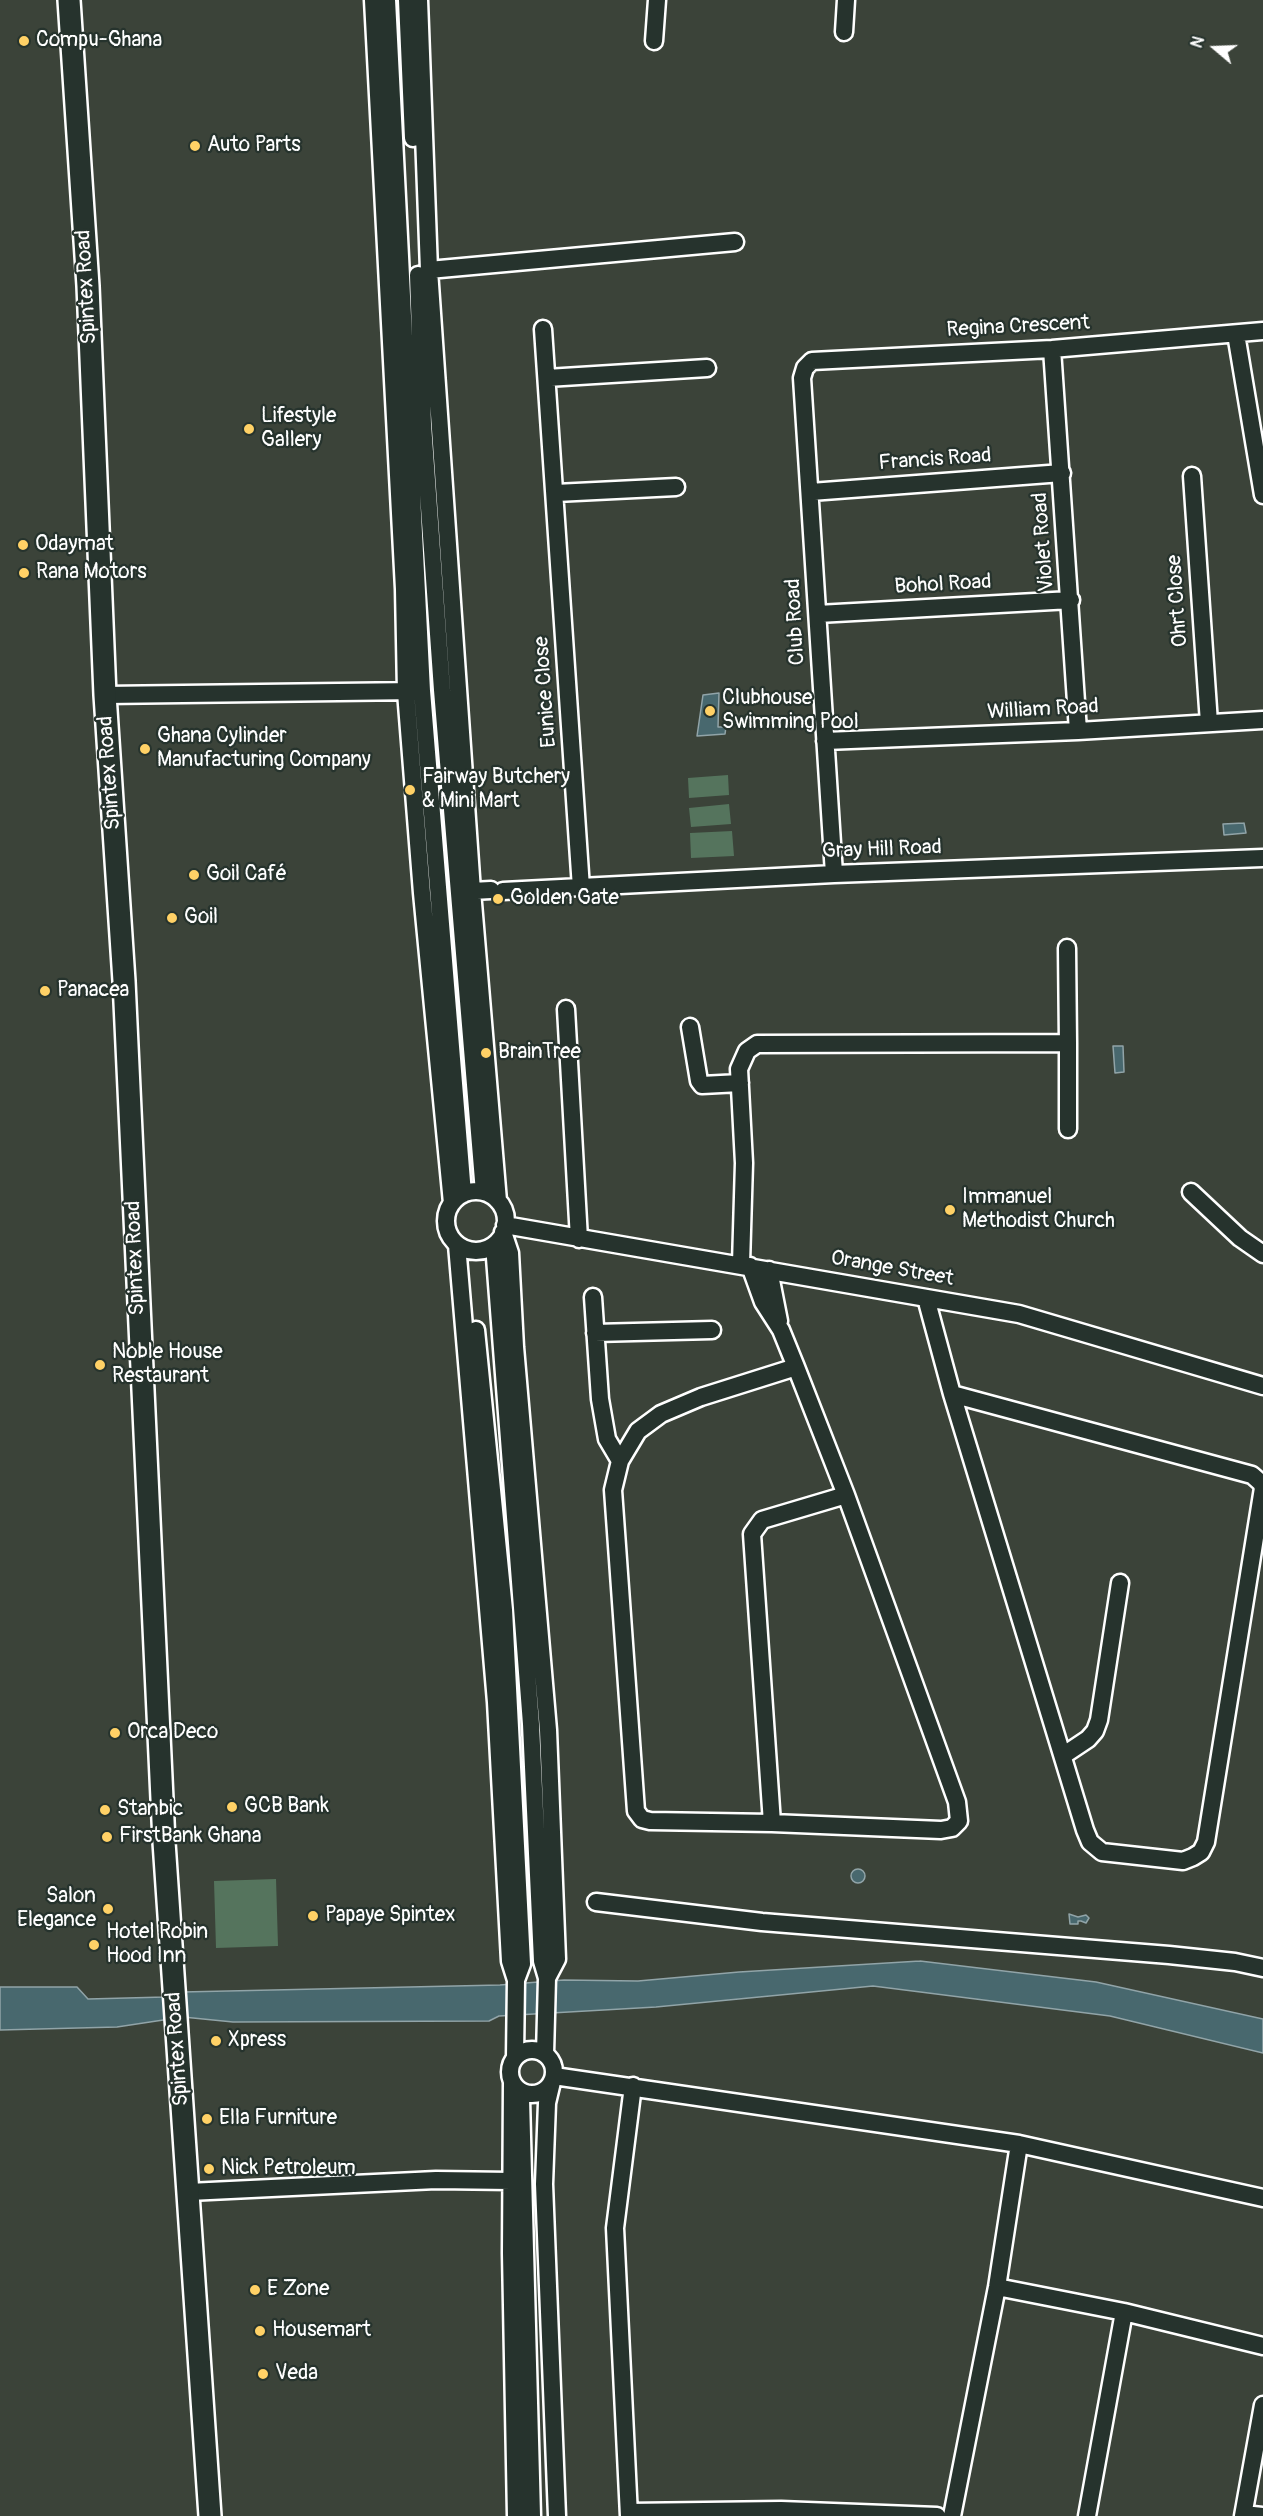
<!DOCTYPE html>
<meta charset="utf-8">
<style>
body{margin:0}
#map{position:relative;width:1263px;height:2516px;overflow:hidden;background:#3b4339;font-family:Pangolin,sans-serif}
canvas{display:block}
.north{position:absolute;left:1185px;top:18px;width:60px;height:60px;-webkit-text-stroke:4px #26332d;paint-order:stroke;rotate:289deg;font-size:16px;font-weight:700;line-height:24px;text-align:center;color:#fff}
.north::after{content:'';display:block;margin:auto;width:21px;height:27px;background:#fff;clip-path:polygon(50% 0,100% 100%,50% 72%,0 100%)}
</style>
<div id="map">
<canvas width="1263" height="2516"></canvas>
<div class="north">N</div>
</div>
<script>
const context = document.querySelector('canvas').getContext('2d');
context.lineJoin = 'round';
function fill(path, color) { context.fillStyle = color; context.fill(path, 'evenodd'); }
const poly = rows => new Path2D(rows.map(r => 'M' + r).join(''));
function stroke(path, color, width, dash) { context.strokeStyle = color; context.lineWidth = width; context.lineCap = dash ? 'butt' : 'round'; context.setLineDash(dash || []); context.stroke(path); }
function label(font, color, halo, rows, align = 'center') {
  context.font = font + ' Pangolin,sans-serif'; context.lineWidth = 4.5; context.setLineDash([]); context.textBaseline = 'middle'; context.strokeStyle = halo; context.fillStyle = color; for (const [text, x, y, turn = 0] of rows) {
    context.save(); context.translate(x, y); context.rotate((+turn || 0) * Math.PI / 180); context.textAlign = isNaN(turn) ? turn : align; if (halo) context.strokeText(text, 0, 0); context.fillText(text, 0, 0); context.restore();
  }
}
const green = poly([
 [728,775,729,795,689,798,688,778],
 [729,804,731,824,691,827,689,808],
 [732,831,734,856,691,858,690,833],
 [276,1879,278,1946,216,1948,214,1881]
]);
const water = poly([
 [719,693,718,727,726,727,725,734,697,736,703,695,719,693],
 [1244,823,1246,833,1224,835,1223,824,1244,823],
 [1113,1046,1123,1046,1124,1072,1115,1073,1113,1046],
 '851 1876a7 7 0 1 1 14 0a7 7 0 1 1-14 0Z',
 [1069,1914,1078,1917,1086,1915,1089,1918,1086,1923,1081,1921,1078,1921,1078,1924,1070,1924,1069,1914],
 [920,1961,1096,1982,1263,2019,1263,2053,1110,2016,873,1986,656,2007,499,2016,489,2021,233,2022,183,2017,117,2027,0,2030,0,1987,77,1987,88,1999,165,1997,182,1992,500,1985,564,1980,638,1981,739,1972,920,1961]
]);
const minor = poly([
 [373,0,404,589,406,692,422,893,452,1203],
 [387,0,422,691,463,1194],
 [407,0,413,138],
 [419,0,429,270,472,891,498,1201],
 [844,32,846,0],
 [654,41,657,0],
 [429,270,735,242],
 [418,275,423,424,442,690,484,1192],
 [543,329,581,888],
 [1236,334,1263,495],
 [1052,349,1078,731],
 [547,378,707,368],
 [1192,476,1209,723],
 [811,492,1062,473],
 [556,493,676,487],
 [818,614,1071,600],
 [105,695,416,691],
 [825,741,1078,731,1263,720],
 [834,874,802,378,805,368,812,361,1052,349,1263,331],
 [472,891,491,890],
 [503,891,834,874,1263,858],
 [566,1009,579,1239],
 [690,1027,699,1081,702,1085,740,1083],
 [1068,1129,1068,1043],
 '446 1221a30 30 0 1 1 60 0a30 30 0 1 1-60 0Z',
 [1191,1192,1240,1238,1263,1254],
 [505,1225,1019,1314,1263,1386],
 [503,1232,510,1253,515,1347,548,1730,557,1959,547,1978],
 [457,1245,496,1702,510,1961,516,1980,515,2057],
 [494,1245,531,1724,542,1961,547,1978,545,2054],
 [741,1264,744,1163,739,1069,747,1051,757,1044,1068,1043,1067,948],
 [750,1266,763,1302,781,1330,796,1367,846,1495,957,1802,959,1821,952,1828,941,1830,772,1823,650,1821,642,1819,636,1811,613,1490,620,1461,638,1431,661,1414,701,1397,796,1367],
 [769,1270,779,1321],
 [593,1297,600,1399,607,1439,620,1461],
 [926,1298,952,1394,1085,1830,1090,1842,1102,1852,1183,1861,1193,1857,1201,1852,1206,1842,1263,1488,1261,1483,1252,1475,952,1394],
 [476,1330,504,1610,522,1964,516,1980],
 [595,1333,712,1330],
 [1064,1755,1088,1739,1095,1731,1099,1720,1120,1583],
 [772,1823,752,1534,762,1520,846,1495],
 [596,1902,762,1922,1169,1955,1235,1962,1263,1968],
 '510 2072a22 22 0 1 1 44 0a22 22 0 1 1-44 0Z',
 [554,2076,1019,2144,1263,2198],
 [512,2082,511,2253,516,2516],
 [552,2082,547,2103,544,2184,557,2516],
 [521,2099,532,2516],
 [189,2192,436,2180,511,2181],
 [997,2287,1124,2312,1263,2346],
 [629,2512,781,2510,937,2516],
 [1244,2514,1263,2516],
 [629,2516,615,2228,633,2086],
 [952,2516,997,2287,1019,2144],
 [1087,2516,1124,2312],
 [1243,2516,1263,2405]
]);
const major = poly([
 [69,0,88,286,105,695,124,981,164,1842,210,2516]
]);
const markers = [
 [24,41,6,"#ffd166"],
 [195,146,6,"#ffd166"],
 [249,429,6,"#ffd166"],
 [23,545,6,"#ffd166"],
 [24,573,6,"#ffd166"],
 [710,711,6,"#ffd166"],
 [145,749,6,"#ffd166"],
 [410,790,6,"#ffd166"],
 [194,875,6,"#ffd166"],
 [498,899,6,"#ffd166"],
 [172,918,6,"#ffd166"],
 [45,991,6,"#ffd166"],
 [486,1053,6,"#ffd166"],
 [950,1210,6,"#ffd166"],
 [100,1365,6,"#ffd166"],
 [115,1733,6,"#ffd166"],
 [232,1807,6,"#ffd166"],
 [105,1810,6,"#ffd166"],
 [107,1837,6,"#ffd166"],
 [108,1909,6,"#ffd166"],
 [313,1916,6,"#ffd166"],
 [94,1945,6,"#ffd166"],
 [216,2041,6,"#ffd166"],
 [207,2119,6,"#ffd166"],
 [209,2169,6,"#ffd166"],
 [255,2290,6,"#ffd166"],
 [260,2331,6,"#ffd166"],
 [263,2374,6,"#ffd166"]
];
const poiNames = [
 ["Compu-Ghana",36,41],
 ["Auto Parts",207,146],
 ["Lifestyle",261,417],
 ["Gallery",261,441],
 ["Odaymat",35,545],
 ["Rana Motors",36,573],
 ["Clubhouse",722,699],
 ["Swimming Pool",722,723],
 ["Ghana Cylinder",157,737],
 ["Manufacturing Company",157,761],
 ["Fairway Butchery",422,778],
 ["& Mini Mart",422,802],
 ["Goil Café",206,875],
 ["Golden Gate",510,899],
 ["Goil",184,918],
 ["Panacea",57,991],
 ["BrainTree",498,1053],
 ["Immanuel",962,1198],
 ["Methodist Church",962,1222],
 ["Noble House",112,1353],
 ["Restaurant",112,1377],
 ["Orca Deco",127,1733],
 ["GCB Bank",244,1807],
 ["Stanbic",117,1810],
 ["FirstBank Ghana",119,1837],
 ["Salon",96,1897,"right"],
 ["Elegance",96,1921,"right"],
 ["Papaye Spintex",325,1916],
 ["Hotel Robin",106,1933],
 ["Hood Inn",106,1957],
 ["Xpress",228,2041],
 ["Ella Furniture",219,2119],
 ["Nick Petroleum",221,2169],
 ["E Zone",267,2290],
 ["Housemart",272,2331],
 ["Veda",275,2374]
];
const streetNames = [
 ["Spintex Road",87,287,-93],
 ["Regina Crescent",1018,327,-3],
 ["Francis Road",935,460,-4],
 ["Violet Road",1044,542,-94],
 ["Bohol Road",943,585,-3],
 ["Ohrt Close",1178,601,-94],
 ["Club Road",796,622,-93],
 ["Eunice Close",546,692,-94],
 ["William Road",1043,710,-3],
 ["Spintex Road",110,773,-94],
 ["Gray Hill Road",882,850,-2],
 ["Spintex Road",136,1258,-92],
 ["Orange Street",892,1269,10],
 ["Spintex Road",178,2049,-94]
];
fill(green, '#55745d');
fill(water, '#48686e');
stroke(water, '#91a4a8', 1.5);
stroke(minor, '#fff', 21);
stroke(major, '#fff', 26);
stroke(minor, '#26332d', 16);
stroke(major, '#26332d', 21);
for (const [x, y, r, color] of markers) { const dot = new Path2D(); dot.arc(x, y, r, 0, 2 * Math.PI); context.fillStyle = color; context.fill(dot); stroke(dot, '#26332d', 2); }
label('21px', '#fff', '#26332d', poiNames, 'left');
label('21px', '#fff', '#26332d', streetNames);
</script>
